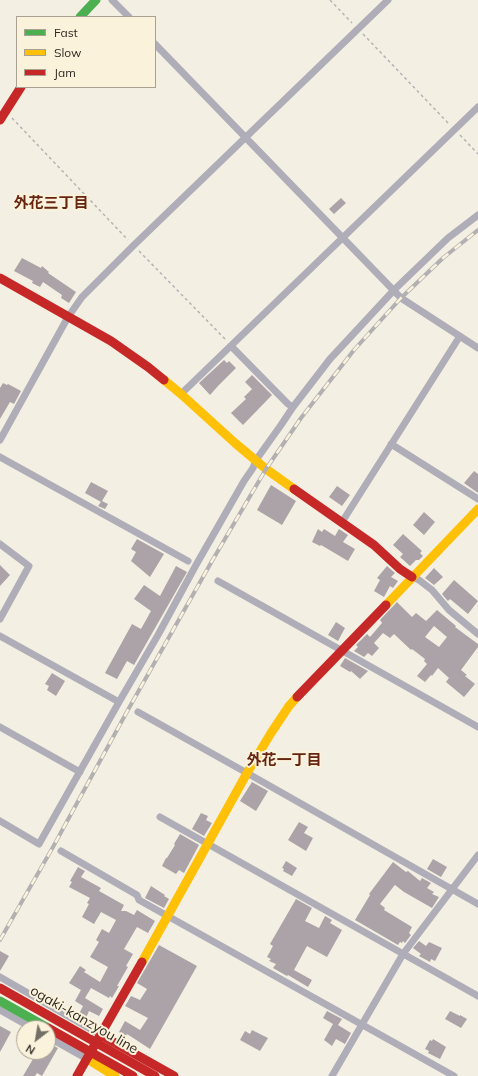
<!DOCTYPE html>
<meta charset="utf-8">
<style>
body{margin:0}
#map{position:relative;width:478px;height:1076px;overflow:hidden;background:#f4efe3;font-family:Mulish,sans-serif}
canvas{display:block}
.legend{position:absolute;left:16px;top:16px;width:140px;height:72px;box-sizing:border-box;background:#fbf2dc;border:1px solid #a9a292;margin:0;padding:5px 7px;list-style:none;font-size:12px;color:#2e2a22}
.legend li{display:flex;align-items:center;gap:8px;height:20px}
.legend b{width:20px;border:1px solid #a9a292}
.north{position:absolute;left:16px;top:1020px;width:40px;height:40px;box-sizing:border-box;background:#fbf2dc;border:1px solid #a9a292;border-radius:50%;rotate:211deg;font-size:11px;font-weight:700;line-height:16px;text-align:center;color:#2e2a22}
.north::after{content:'';display:block;margin:auto;width:14px;height:18px;background:#736f66;clip-path:polygon(50% 0,100% 100%,50% 72%,0 100%)}
</style>
<div id="map">
<canvas width="478" height="1076"></canvas>
<ul class="legend">
<li><b style="height:5px;background:#4caf50"></b>Fast</li>
<li><b style="height:5px;background:#ffc107"></b>Slow</li>
<li><b style="height:5px;background:#c62828"></b>Jam</li>
</ul>
<div class="north">N</div>
</div>
<script>
const context = document.querySelector('canvas').getContext('2d');
context.lineJoin = 'round';
function fill(path, color) { context.fillStyle = color; context.fill(path, 'evenodd'); }
const poly = rows => new Path2D(rows.map(r => 'M' + r).join(''));
function stroke(path, color, width, dash) { context.strokeStyle = color; context.lineWidth = width; context.lineCap = dash ? 'butt' : 'round'; context.setLineDash(dash || []); context.stroke(path); }
function label(font, color, halo, rows, align = 'center') {
  context.font = font + ' Mulish,"Noto Sans JP",sans-serif'; context.lineWidth = 4; context.setLineDash([]); context.textBaseline = 'middle'; context.strokeStyle = halo; context.fillStyle = color; for (const [text, x, y, turn = 0] of rows) {
    context.save(); context.translate(x, y); context.rotate((+turn || 0) * Math.PI / 180); context.textAlign = isNaN(turn) ? turn : align; if (halo) context.strokeText(text, 0, 0); context.fillText(text, 0, 0); context.restore();
  }
}
const building = poly([
 [341,198,346,203,334,214,329,209],
 [22,258,41,268,42,266,49,272,48,273,76,292,69,303,61,298,62,295,43,282,40,287,32,283,33,281,14,271],
 [224,360,227,363,229,361,236,368,218,386,210,395,199,383],
 [252,375,272,395,243,425,231,413,246,399,244,397,252,389,245,382],
 [3,383,7,385,8,384,21,391,14,404,10,402,0,419,0,388],
 [474,471,478,474,478,493,464,483],
 [91,482,108,491,102,501,108,504,105,509,98,506,101,502,85,493],
 [271,485,296,501,282,525,257,510],
 [337,486,350,495,342,506,329,497],
 [424,512,435,522,424,535,413,525],
 [318,529,322,532,324,529,335,536,339,529,348,535,343,542,355,549,348,561,321,545,320,546,312,542],
 [403,534,422,551,420,553,423,556,419,560,416,560,410,566,400,557,403,554,393,545],
 [137,539,164,554,150,577,131,561,136,552,131,549],
 [0,565,10,575,0,586],
 [176,566,187,572,134,665,127,661,117,679,105,673,132,624,141,629,151,611,134,599,144,585,160,596],
 [387,566,395,573,391,577,398,581,393,588,390,586,384,597,374,591,380,580,377,578],
 [434,568,443,577,434,585,425,578],
 [454,580,478,601,468,614,450,599,448,601,447,600,442,594],
 [397,602,412,617,416,613,426,621,437,610,456,626,455,627,463,633,478,644,478,647,461,670,467,675,465,676,475,684,464,697,446,682,449,678,438,668,432,676,431,675,425,682,417,676,427,664,424,661,425,659,412,649,411,650,394,634,390,638,383,633,374,643,379,648,372,656,368,653,364,657,354,651,358,647,356,645,367,634,370,637,382,623,380,620],
 [434,626,447,637,439,647,425,637],
 [336,622,345,628,338,641,328,635],
 [345,658,368,671,360,679,351,671,350,672,340,666],
 [52,673,65,681,56,696,47,690,49,686,45,684],
 [252,782,268,791,256,811,240,801],
 [201,813,208,816,206,820,212,823,204,836,192,829],
 [299,822,308,827,304,833,313,838,306,851,288,840],
 [180,834,199,845,184,873,179,870,176,874,162,866,166,858,167,858,175,845,174,844],
 [433,859,447,867,441,877,427,869],
 [286,861,297,868,292,876,283,871,284,869,282,868],
 [393,862,406,872,408,871,420,881,422,878,431,883,427,888,434,892,432,894,439,897,432,908,404,892,395,885,394,886,380,904,385,908,384,910,412,927,409,933,411,935,405,943,403,941,402,943,400,942,398,945,355,920,370,895,369,894],
 [78,867,85,871,81,877,101,888,99,891,124,905,121,911,126,911,134,915,137,910,155,921,148,933,137,927,124,949,133,954,126,966,128,967,117,986,119,986,112,998,110,996,109,998,91,988,85,998,103,1009,99,1016,89,1011,86,1018,79,1014,83,1006,75,1001,81,990,69,983,80,966,86,970,84,972,100,982,108,967,90,957,99,942,96,940,102,929,109,933,116,920,101,912,94,924,82,917,89,904,87,903,90,898,69,887,72,882,70,881],
 [151,886,165,895,164,896,169,899,164,908,145,898],
 [296,899,312,908,305,921,319,928,325,916,332,920,330,923,342,930,327,957,307,946,294,970,312,980,308,987,288,975,287,976,273,968,276,964,269,961,271,959,267,957,273,946,270,944],
 [419,941,426,946,429,942,442,948,435,961,431,959,430,962,419,956,421,954,413,948],
 [159,945,197,966,150,1049,127,1034,126,1036,119,1032,125,1021,140,1030,148,1018,125,1006,131,996,140,1000,147,989,137,983],
 [0,951,9,956,0,971],
 [327,1011,342,1019,338,1025,351,1033,345,1044,336,1039,332,1046,324,1040,333,1024,323,1018],
 [450,1011,460,1016,460,1015,467,1019,461,1028,445,1019],
 [0,1026,11,1032,0,1052],
 [252,1030,268,1038,260,1051,240,1040,245,1031,250,1034],
 [433,1039,446,1047,440,1059,428,1053,429,1051,425,1049,430,1040,432,1041],
 [48,1043,58,1048,42,1076,37,1073,35,1076,23,1076,33,1059,34,1059,38,1052,48,1052]
]);
const path = poly([
 [330,0,352,23],
 [363,34,449,124],
 [12,118,128,240],
 [460,135,478,154],
 [139,251,226,340]
]);
const street = poly([
 [112,0,129,17],
 [155,44,401,298,478,348],
 [231,346,288,404,293,407],
 [181,394,478,107],
 [0,440,68,317,82,297,134,245,388,0],
 [391,444,478,499],
 [0,457,188,561],
 [342,522,460,336],
 [0,544,29,566,0,619],
 [412,577,419,580,432,590,449,610,478,634],
 [218,581,478,727],
 [0,636,119,702],
 [138,712,247,773,478,904],
 [0,727,80,772],
 [160,817,478,996],
 [0,821,39,844,119,702,158,635,196,565,244,481,253,468,256,460,281,425,293,407,330,359,394,290,448,238,478,215],
 [61,851,137,895,139,900,454,1076],
 [0,977,101,1035],
 [0,1010,32,1028],
 [48,1037,87,1059],
 [332,1076,403,954,478,855]
]);
const fast = poly([
 [80,17,96,0],
 [0,1001,48,1028]
]);
const slow = poly([
 [164,380,181,394,235,443,266,469,294,489],
 [386,605,478,509],
 [142,962,247,773,271,733,289,706,297,697],
 [87,1059,115,1076]
]);
const jam = poly([
 [0,120,21,87],
 [0,278,111,341,148,367,164,380],
 [294,489,374,545,400,569,412,577],
 [297,697,386,605],
 [101,1035,174,1076],
 [77,1076,142,962]
]);
const rail = poly([
 [0,940,53,847,129,708,212,561,266,469,301,418,354,350,401,298,443,258,478,230]
]);
const jamBridge = poly([
 [0,988,155,1076],
 [48,1028,133,1076]
]);
const streetNames = [
 ["ogaki-kanzyou line",84,1020,30]
];
const neighbourhoodNames = [
 ["外花三丁目",51,203],
 ["外花一丁目",284,760]
];
fill(building, '#aba3a7');
stroke(path, '#b4b3b4', 1.5, [3, 3]);
stroke(street, '#aeadb8', 7);
stroke(fast, '#4caf50', 9);
stroke(slow, '#ffc107', 9);
stroke(jam, '#c62828', 9);
stroke(rail, '#b3b0b2', 4);
stroke(rail, '#fbf2dc', 2.5, [8]);
stroke(jamBridge, '#c62828', 9);
label('14px', '#2e2a22', '#fbf2dc', streetNames);
label('bold 15px', '#672511', '#fbf2dc', neighbourhoodNames);
</script>
